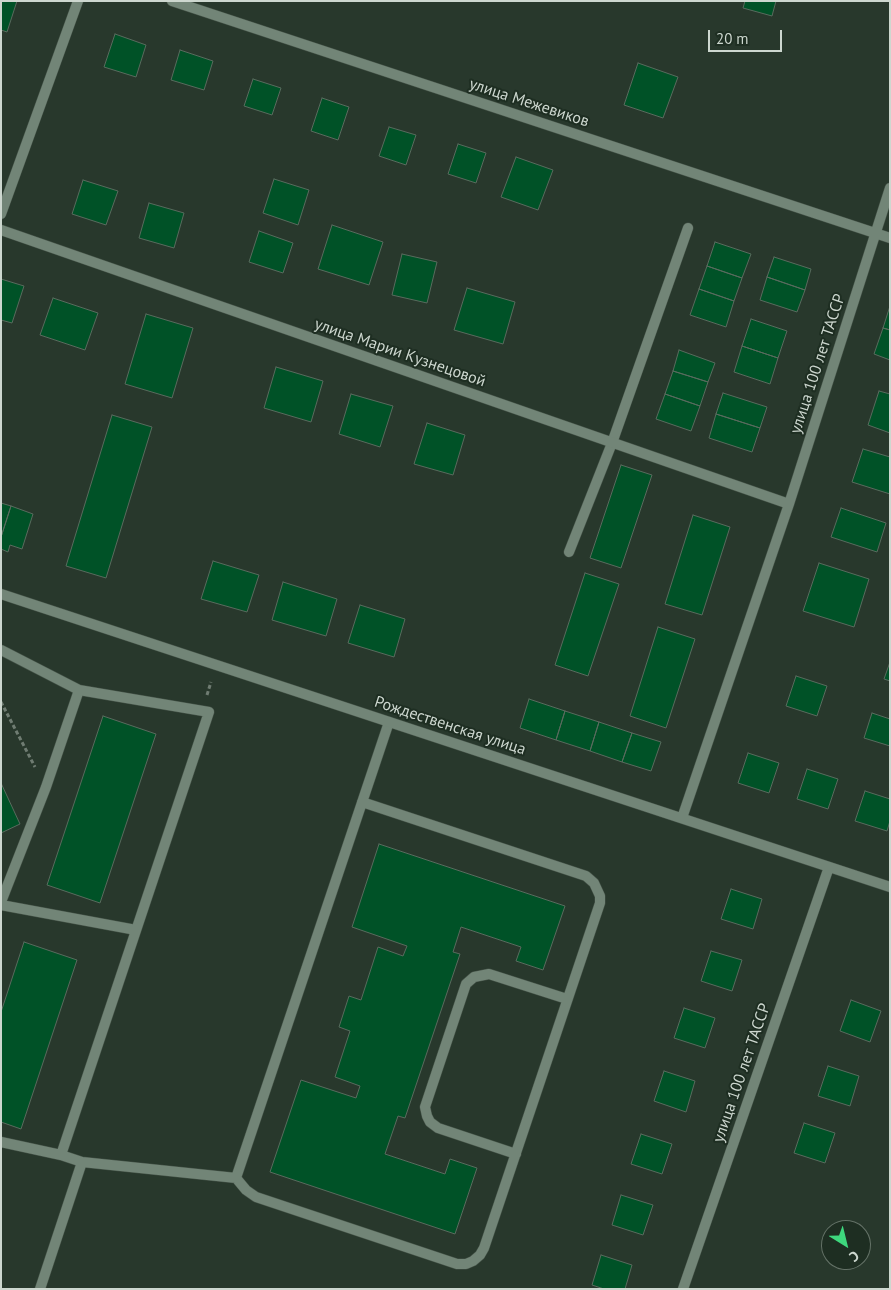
<!DOCTYPE html>
<meta charset="utf-8">
<style>
body{margin:0}
#map{position:relative;width:891px;height:1290px;overflow:hidden;background:#28382c;font-family:"PT Sans",sans-serif}
canvas{display:block}
.frame{position:absolute;inset:0;border:2px solid #cdd7cf;pointer-events:none}
.north{position:absolute;left:821px;top:1220px;width:50px;height:50px;box-sizing:border-box;background:#1e2e22;border:1px solid #647267;border-radius:50%;rotate:144deg;font-size:14px;font-weight:700;line-height:20px;text-align:center;color:#cdd7cf}
.north::after{content:'';display:block;margin:auto;width:18px;height:22px;background:#3ed77d;clip-path:polygon(50% 0,100% 100%,50% 72%,0 100%)}
.scale{position:absolute;left:708px;top:30px;width:74px;height:22px;box-sizing:border-box;border:2px solid #cdd7cf;border-top:0;padding-left:6px;font-size:15px;line-height:18px;white-space:nowrap;color:#cdd7cf;-webkit-text-stroke:4px #1e2e22;paint-order:stroke}
</style>
<div id="map">
<canvas width="891" height="1290"></canvas>
<div class="frame"></div>
<div class="north">С</div>
<div class="scale">20 m</div>
</div>
<script>
const context = document.querySelector('canvas').getContext('2d');
context.lineJoin = 'round';
function fill(path, color) { context.fillStyle = color; context.fill(path, 'evenodd'); }
const poly = rows => new Path2D(rows.map(r => 'M' + r).join(''));
function stroke(path, color, width, dash) { context.strokeStyle = color; context.lineWidth = width; context.lineCap = dash ? 'butt' : 'round'; context.setLineDash(dash || []); context.stroke(path); }
function label(font, color, halo, rows, align = 'center') {
  context.font = font + ' "PT Sans",sans-serif'; context.lineWidth = 4; context.setLineDash([]); context.textBaseline = 'middle'; context.strokeStyle = halo; context.fillStyle = color; for (const [text, x, y, turn = 0] of rows) {
    context.save(); context.translate(x, y); context.rotate((+turn || 0) * Math.PI / 180); context.textAlign = isNaN(turn) ? turn : align; if (halo) context.strokeText(text, 0, 0); context.fillText(text, 0, 0); context.restore();
  }
}
const building = poly([
 [1,1,17,1,7,32,1,30,1,1],
 [745,1,776,1,772,16,743,8,745,1],
 [115,34,146,45,136,77,104,67,115,34],
 [180,50,213,61,204,90,171,80,180,50],
 [638,63,678,77,663,118,624,105,638,63],
 [253,79,281,88,272,115,244,106,253,79],
 [322,98,349,107,338,140,311,131,322,98],
 [389,127,416,135,406,165,379,156,389,127],
 [458,144,486,153,476,183,448,174,458,144],
 [516,157,553,170,538,210,501,197,516,157],
 [274,179,309,190,298,225,263,213,274,179],
 [83,180,118,191,106,225,72,214,83,180],
 [149,203,184,213,174,248,139,238,149,203],
 [332,225,383,242,369,285,318,269,332,225],
 [259,231,293,243,283,273,249,262,259,231],
 [715,242,751,254,742,278,707,266,715,242],
 [402,254,437,262,427,303,392,295,402,254],
 [774,257,811,269,805,290,767,277,774,257],
 [707,266,742,278,734,301,699,289,707,266],
 [767,277,805,290,797,312,760,300,767,277],
 [1,279,24,286,12,323,1,320,1,279],
 [467,288,515,302,503,344,454,330,467,288],
 [699,289,734,301,726,327,690,315,699,289],
 [53,298,98,313,85,350,40,335,53,298],
 [890,306,890,330,883,328,890,306],
 [146,314,193,328,172,398,125,384,146,314],
 [751,319,787,331,778,358,742,346,751,319],
 [883,328,890,330,890,360,874,354,883,328],
 [742,346,778,358,770,384,734,372,742,346],
 [679,350,715,363,708,382,673,371,679,350],
 [276,367,323,381,311,422,264,408,276,367],
 [673,371,708,382,700,406,665,394,673,371],
 [879,391,890,394,890,433,868,425,879,391],
 [723,393,767,407,760,428,716,414,723,393],
 [351,394,393,406,380,447,339,434,351,394],
 [665,394,700,406,691,431,656,419,665,394],
 [716,414,760,428,752,452,709,438,716,414],
 [112,415,152,427,106,578,66,566,112,415],
 [427,423,465,435,453,475,414,464,427,423],
 [863,449,890,457,890,494,852,482,863,449],
 [621,465,652,475,621,568,590,558,621,465],
 [1,503,11,506,1,537,1,503],
 [11,506,33,514,22,549,10,545,8,552,1,549,1,537,11,506],
 [841,508,886,523,877,552,831,537,841,508],
 [693,515,730,527,702,615,665,604,693,515],
 [213,561,259,575,247,612,201,599,213,561],
 [819,563,869,579,854,627,803,611,819,563],
 [585,573,619,584,588,676,555,665,585,573],
 [283,582,337,599,326,636,272,620,283,582],
 [360,605,405,619,394,657,348,643,360,605],
 [658,627,695,639,666,728,630,716,658,627],
 [890,662,890,681,884,679,890,662],
 [796,676,827,686,817,716,786,706,796,676],
 [529,699,565,711,556,740,520,728,529,699],
 [565,711,599,722,590,751,556,740,565,711],
 [872,713,890,719,890,746,864,738,872,713],
 [103,716,156,734,100,903,47,885,103,716],
 [599,722,632,733,622,762,590,751,599,722],
 [632,733,661,742,651,771,622,762,632,733],
 [748,753,779,763,769,793,738,783,748,753],
 [807,769,838,779,828,809,797,799,807,769],
 [1,783,20,824,1,833,1,783],
 [865,791,890,799,890,821,887,831,855,821,865,791],
 [379,844,565,906,543,970,516,961,521,947,461,927,453,952,460,954,405,1118,398,1116,385,1154,445,1174,450,1159,477,1168,455,1234,270,1172,301,1080,356,1098,360,1086,335,1077,350,1031,339,1027,349,996,361,1000,378,947,403,956,407,946,352,927,379,844],
 [731,889,762,899,753,929,721,919,731,889],
 [24,942,77,960,21,1129,1,1122,1,1012,24,942],
 [711,951,742,960,732,991,701,981,711,951],
 [851,1000,881,1011,870,1042,840,1031,851,1000],
 [684,1008,715,1018,705,1048,674,1038,684,1008],
 [828,1066,859,1076,850,1106,818,1096,828,1066],
 [664,1071,695,1081,686,1112,654,1101,664,1071],
 [804,1123,835,1133,825,1163,794,1153,804,1123],
 [641,1134,672,1144,662,1174,631,1164,641,1134],
 [621,1195,653,1205,643,1235,612,1225,621,1195],
 [601,1255,632,1265,625,1289,604,1289,592,1285,601,1255]
]);
const path = poly([
 [207,695,211,682],
 [1,702,35,767]
]);
const lane = poly([
 [569,552,612,443,688,228],
 [1,650,79,690,209,712,61,1155],
 [362,802,586,876,594,883,600,896,600,903,484,1248,480,1255,473,1261,466,1264,457,1264,256,1197,246,1190,236,1178,389,722],
 [1,902,46,787,79,690],
 [1,905,136,930],
 [1,1142,61,1155,82,1162,236,1178],
 [516,1154,438,1128,430,1122,427,1116,425,1107,466,984,474,977,489,974,567,999],
 [40,1289,82,1162]
]);
const street = poly([
 [172,1,890,238],
 [1,214,78,1],
 [1,230,789,504],
 [1,594,890,887],
 [682,818,789,504,890,188],
 [683,1289,829,867]
]);
const streetNames = [
 ["улица Межевиков",529,103,18],
 ["улица Марии Кузнецовой",400,353,19],
 ["улица 100 лет ТАССР",818,364,-72],
 ["Рождественская улица",450,726,18],
 ["улица 100 лет ТАССР",742,1073,-71]
];
fill(building, '#005227');
stroke(building, '#596b5e', 1);
stroke(lane, '#455348', 11);
stroke(street, '#455348', 11);
stroke(path, '#6f7c72', 3, [4, 2.5]);
stroke(lane, '#728577', 10);
stroke(street, '#728577', 10);
label('16px', '#cdd7cf', '#1e2e22', streetNames);
</script>
